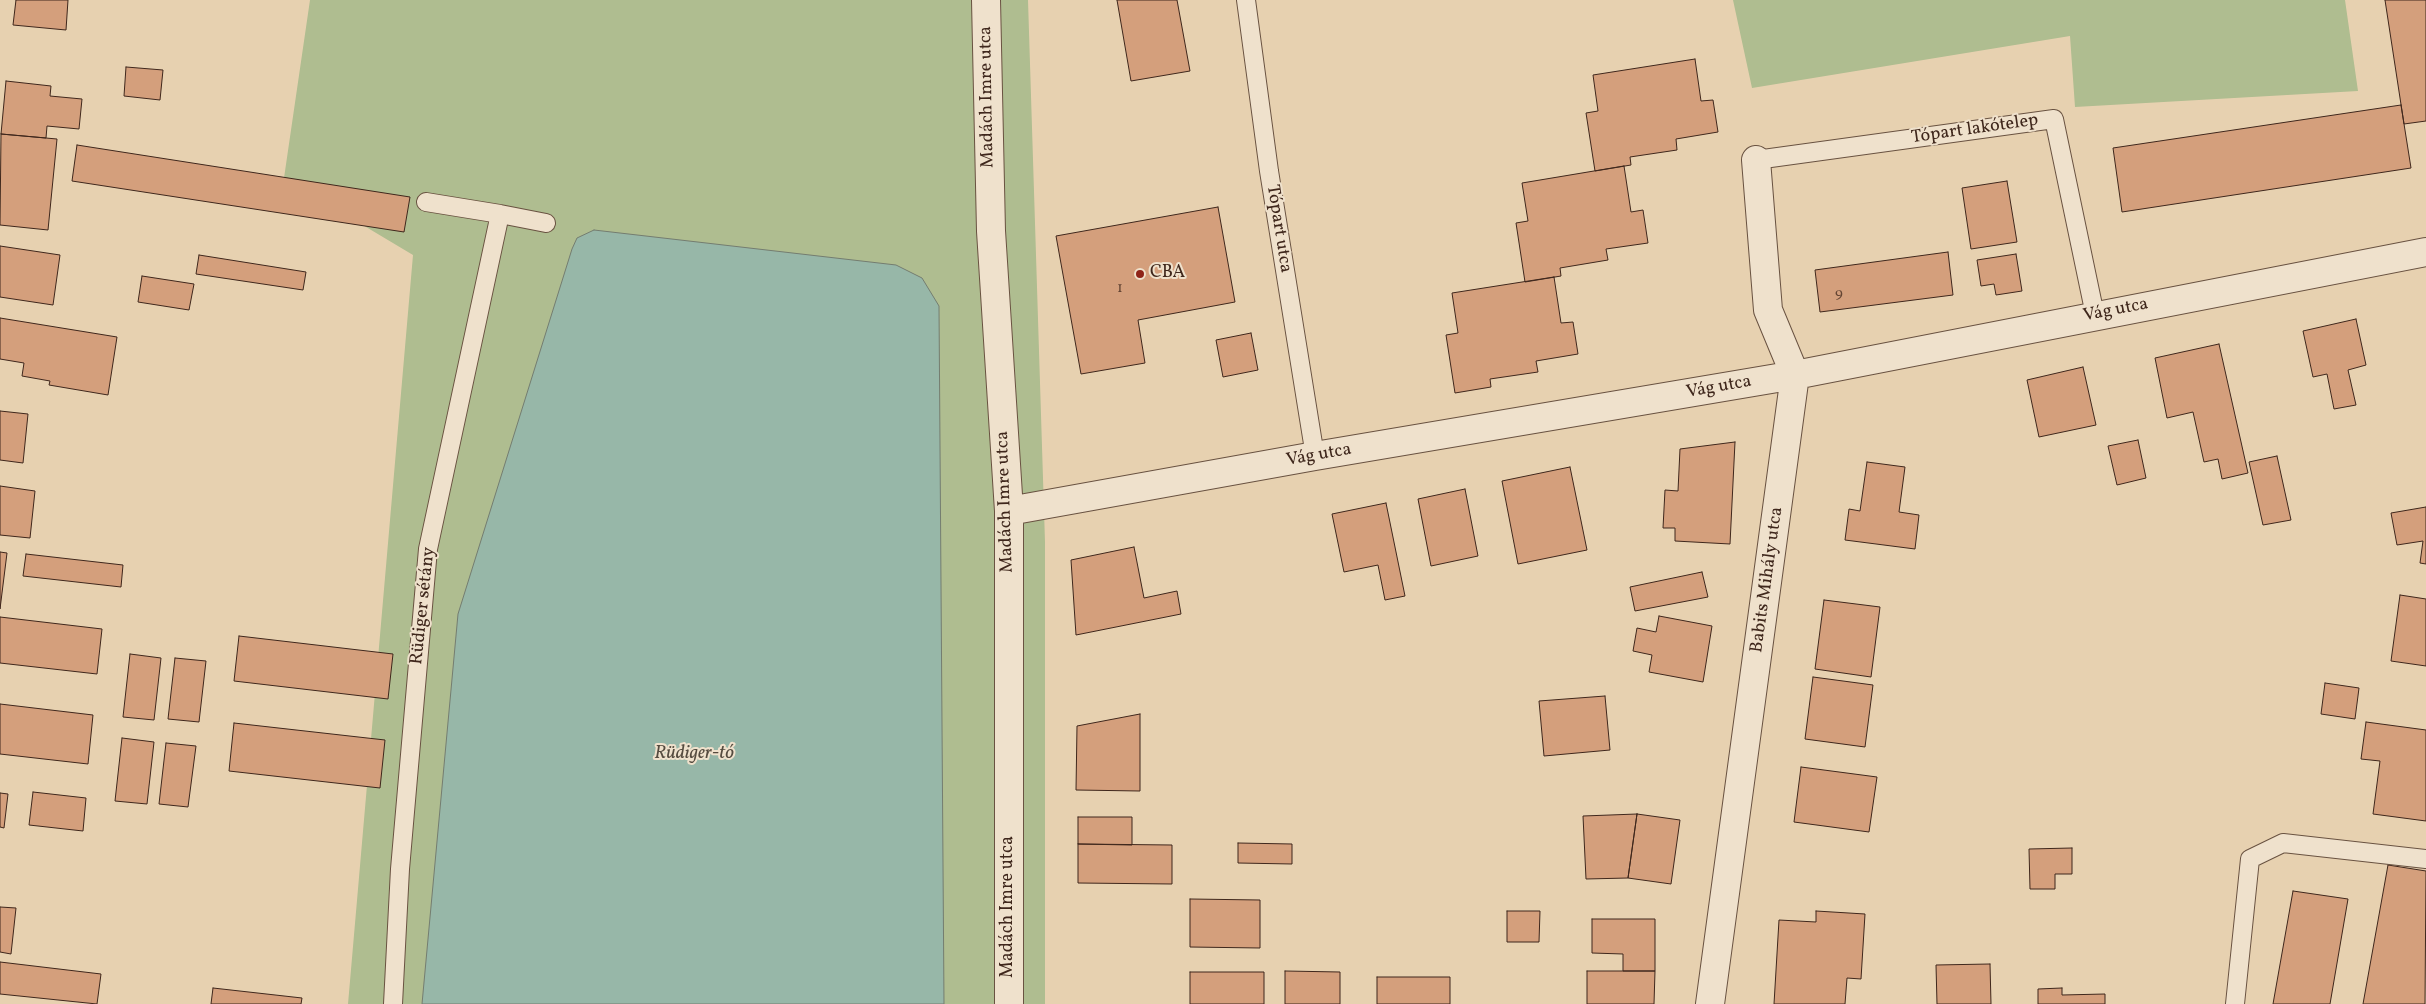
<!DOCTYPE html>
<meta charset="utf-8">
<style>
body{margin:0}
canvas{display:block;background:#e7d1b0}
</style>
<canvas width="2426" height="1004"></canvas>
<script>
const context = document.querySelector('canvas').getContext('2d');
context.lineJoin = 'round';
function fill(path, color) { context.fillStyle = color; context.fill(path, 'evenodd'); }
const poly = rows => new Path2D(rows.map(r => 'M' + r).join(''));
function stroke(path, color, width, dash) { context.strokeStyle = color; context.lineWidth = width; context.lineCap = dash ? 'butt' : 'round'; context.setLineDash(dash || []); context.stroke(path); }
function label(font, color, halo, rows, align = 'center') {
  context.font = font + ' Vollkorn,serif'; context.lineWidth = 4; context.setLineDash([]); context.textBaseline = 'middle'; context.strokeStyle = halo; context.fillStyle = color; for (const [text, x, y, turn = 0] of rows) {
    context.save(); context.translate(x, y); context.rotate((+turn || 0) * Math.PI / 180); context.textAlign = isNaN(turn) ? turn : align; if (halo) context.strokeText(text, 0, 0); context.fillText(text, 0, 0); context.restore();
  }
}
const green = poly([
 [310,0,1028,0,1045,542,1045,1004,348,1004,413,255,284,178],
 [1733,0,2345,0,2358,91,2075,107,2070,36,1752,88]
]);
const water = poly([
 [594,230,896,265,922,278,939,306,944,1004,422,1004,458,614,572,249,577,238,594,230]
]);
const building = poly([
 [16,0,68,0,66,30,13,25,16,0],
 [1117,0,1177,0,1190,71,1131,81,1117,0],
 [2385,0,2426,0,2426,121,2404,124,2385,0],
 [1695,59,1701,101,1713,100,1718,132,1676,139,1677,150,1630,157,1631,165,1595,171,1586,113,1598,111,1593,75,1695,59],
 [126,67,163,70,160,100,124,96,126,67],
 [6,81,51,86,50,96,82,99,79,129,47,126,46,138,1,134,6,81],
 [2401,105,2411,168,2122,212,2113,148,2401,105],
 [1,134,57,139,48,230,0,225,1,134],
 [77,145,410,197,404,232,72,181,77,145],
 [1624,166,1631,212,1643,210,1648,243,1606,249,1608,260,1560,268,1561,276,1525,282,1516,223,1528,221,1522,183,1624,166],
 [2007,181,2017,242,1971,249,1962,188,2007,181],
 [1218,207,1235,302,1138,320,1145,363,1081,374,1056,236,1218,207],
 [0,246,60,255,53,305,0,297,0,246],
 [1948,252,1953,295,1820,312,1815,270,1948,252],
 [2016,254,2022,291,1996,295,1994,284,1981,286,1977,260,2016,254],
 [199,255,306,272,303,290,196,274,199,255],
 [142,276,194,284,189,310,138,302,142,276],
 [1554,277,1561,323,1573,322,1578,354,1536,361,1538,372,1490,379,1491,387,1455,393,1446,335,1458,333,1452,293,1554,277],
 [0,318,117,337,108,395,49,385,50,381,22,376,24,363,0,359,0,318],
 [2356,319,2366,365,2348,370,2356,405,2334,409,2327,374,2313,377,2303,331,2356,319],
 [1251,333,1258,370,1223,377,1216,340,1251,333],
 [2219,344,2248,473,2222,479,2218,459,2204,462,2193,412,2167,418,2155,358,2219,344],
 [2083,367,2096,425,2039,437,2027,380,2083,367],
 [0,411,28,414,23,463,0,460,0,411],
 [2138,440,2146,478,2117,485,2108,446,2138,440],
 [1735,442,1730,544,1675,541,1675,528,1663,528,1665,490,1678,491,1680,449,1735,442],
 [2277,456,2291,520,2263,525,2249,462,2277,456],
 [1867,462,1905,467,1899,512,1919,515,1915,549,1845,540,1849,509,1860,511,1867,462],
 [1570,467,1587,550,1518,564,1502,481,1570,467],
 [0,486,35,491,30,538,0,535,0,486],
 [1465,489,1478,556,1431,566,1418,499,1465,489],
 [1386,503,1405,596,1385,600,1378,565,1344,572,1332,514,1386,503],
 [2426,507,2426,564,2420,563,2423,541,2397,545,2391,513,2426,507],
 [1134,547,1144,598,1177,591,1181,614,1076,635,1071,560,1134,547],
 [0,552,7,553,0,609,0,552],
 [26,554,123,565,121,587,23,576,26,554],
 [1702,572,1708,597,1635,611,1630,587,1702,572],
 [2400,595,2426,599,2426,666,2391,661,2400,595],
 [1824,600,1880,607,1871,677,1815,669,1824,600],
 [1659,616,1712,626,1703,682,1649,672,1652,655,1633,651,1637,628,1656,632,1659,616],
 [0,617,102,629,97,674,0,663,0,617],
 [239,636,393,654,388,699,234,681,239,636],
 [130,654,161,658,154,720,123,717,130,654],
 [175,658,206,661,199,722,168,719,175,658],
 [1813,677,1873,685,1865,747,1805,739,1813,677],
 [2325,683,2359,688,2355,719,2321,714,2325,683],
 [1605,696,1610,750,1544,756,1539,701,1605,696],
 [0,704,93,715,88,764,0,754,0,704],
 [1140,714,1140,791,1076,790,1077,726,1140,714],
 [2366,722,2426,730,2426,821,2373,814,2380,761,2361,759,2366,722],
 [234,723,385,740,380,788,229,771,234,723],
 [122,738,154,742,147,804,115,801,122,738],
 [166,743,196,746,188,807,159,804,166,743],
 [1801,767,1877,777,1869,832,1794,822,1801,767],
 [33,792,86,798,83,831,29,825,33,792],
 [0,793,8,794,4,828,0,827,0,793],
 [1637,814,1628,878,1586,879,1583,816,1637,814],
 [1637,814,1680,820,1671,884,1628,878,1637,814],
 [1078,817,1132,817,1132,845,1078,844,1078,817],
 [1238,843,1292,844,1292,864,1238,863,1238,843],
 [1078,844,1172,845,1172,884,1078,883,1078,844],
 [2072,848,2072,874,2055,874,2055,889,2030,889,2029,849,2072,848],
 [2388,865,2426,871,2425,1004,2363,1004,2388,865],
 [2293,891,2348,899,2330,1004,2273,1004,2293,891],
 [1190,899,1260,900,1260,948,1190,947,1190,899],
 [0,907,16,908,11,954,0,952,0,907],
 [1507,911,1540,911,1539,942,1507,942,1507,911],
 [1816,911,1865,914,1861,979,1847,978,1845,1004,1774,1004,1779,920,1816,922,1816,911],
 [1592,919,1655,919,1655,971,1623,971,1623,954,1592,953,1592,919],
 [0,962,101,974,97,1004,0,994,0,962],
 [1990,964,1991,1004,1937,1004,1936,965,1990,964],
 [1285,971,1340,972,1340,1004,1285,1004,1285,971],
 [1587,971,1655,971,1654,1004,1587,1004,1587,971],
 [1190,972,1264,972,1264,1004,1190,1004,1190,972],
 [1377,977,1450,977,1450,1004,1377,1004,1377,977],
 [213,988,302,998,301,1004,211,1004,213,988],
 [2062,988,2062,995,2105,994,2105,1004,2038,1004,2038,989,2062,988]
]);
const service = poly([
 [1246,0,1269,171,1315,456],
 [1756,160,2054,119,2095,315],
 [426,202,500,214],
 [393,1004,400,869,428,549,500,214,546,223],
 [2235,1004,2250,859,2283,843,2426,859]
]);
const minor = poly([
 [986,0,991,231,1009,511,1009,1004],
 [1009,511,1315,456,1795,375,2426,252],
 [1710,1004,1795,375,1768,310,1756,160]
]);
const markers = [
 [1140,274,5,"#8f2418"]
];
const numberNames = [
 ["1",1120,289],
 ["9",1839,294]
];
const streetNames = [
 ["Madách Imre utca",988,97,-91],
 ["Tópart lakótelep",1975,130,-8],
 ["Tópart utca",1278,229,81],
 ["Vág utca",2116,311,-11],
 ["Vág utca",1719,388,-10],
 ["Vág utca",1319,456,-10],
 ["Madách Imre utca",1006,502,-92],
 ["Babits Mihály utca",1768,580,-82],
 ["Rüdiger sétány",424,606,-84],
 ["Madách Imre utca",1009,907,-90]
];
const poiNames = [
 ["CBA",1150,274]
];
const waterNames = [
 ["Rüdiger-tó",694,755]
];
fill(green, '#afbd90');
fill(water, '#97b7a8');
stroke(water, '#747d70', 1);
fill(building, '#d49f7c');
stroke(building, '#3f271c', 1);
stroke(service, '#695241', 20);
stroke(minor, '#695241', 30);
stroke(service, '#efe1cc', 18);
stroke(minor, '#efe1cc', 28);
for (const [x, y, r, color] of markers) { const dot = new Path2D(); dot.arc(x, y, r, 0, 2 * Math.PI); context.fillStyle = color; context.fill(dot); stroke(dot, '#efe1cc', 2); }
label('15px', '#644534', null, numberNames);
label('18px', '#3f271c', '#efe1cc', streetNames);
label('18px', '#3f271c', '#efe1cc', poiNames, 'left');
label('italic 19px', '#554b3f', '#efe1cc', waterNames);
</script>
